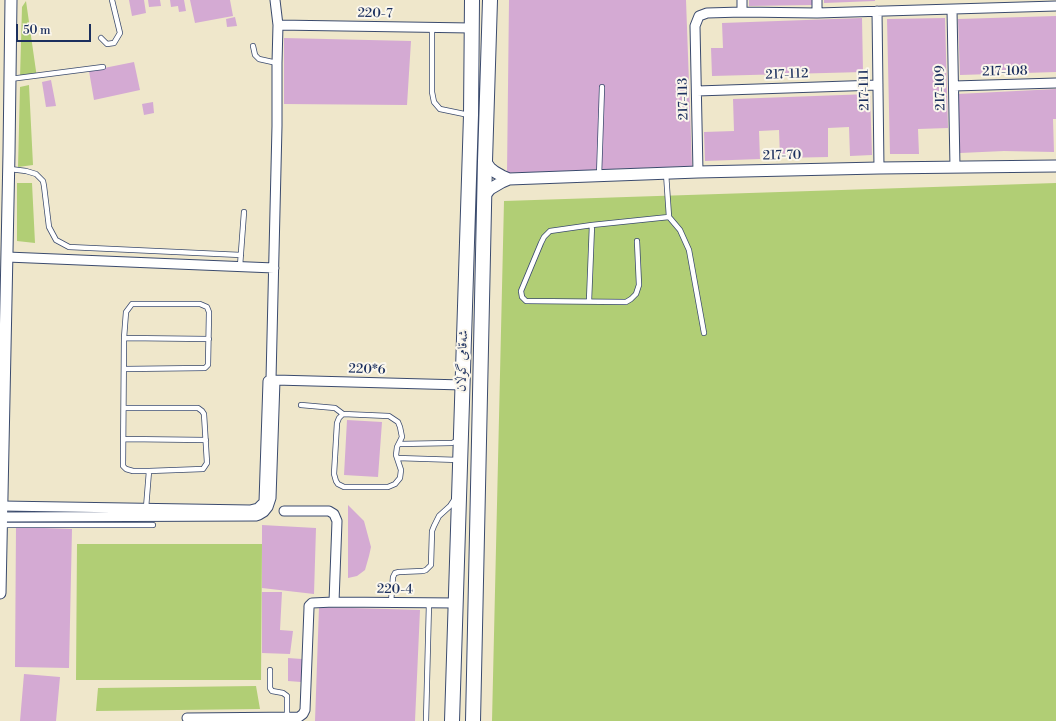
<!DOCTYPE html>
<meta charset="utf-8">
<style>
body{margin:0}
#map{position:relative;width:1056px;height:721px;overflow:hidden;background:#efe7cb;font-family:"Libre Bodoni",serif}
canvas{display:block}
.scale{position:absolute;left:16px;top:24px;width:75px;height:18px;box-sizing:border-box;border:2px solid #1b2f5e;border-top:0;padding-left:5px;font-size:12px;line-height:14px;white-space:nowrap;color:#1b2f5e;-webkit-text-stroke:3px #fbf7ec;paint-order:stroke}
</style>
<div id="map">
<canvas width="1056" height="721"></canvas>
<div class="scale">50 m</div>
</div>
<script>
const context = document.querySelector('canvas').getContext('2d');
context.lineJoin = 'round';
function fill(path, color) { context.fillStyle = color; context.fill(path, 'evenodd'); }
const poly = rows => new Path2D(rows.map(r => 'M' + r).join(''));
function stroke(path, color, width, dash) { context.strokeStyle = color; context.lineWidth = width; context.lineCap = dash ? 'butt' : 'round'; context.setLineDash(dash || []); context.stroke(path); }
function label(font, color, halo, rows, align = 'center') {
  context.font = font + ' "Libre Bodoni",Amiri,serif'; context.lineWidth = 4; context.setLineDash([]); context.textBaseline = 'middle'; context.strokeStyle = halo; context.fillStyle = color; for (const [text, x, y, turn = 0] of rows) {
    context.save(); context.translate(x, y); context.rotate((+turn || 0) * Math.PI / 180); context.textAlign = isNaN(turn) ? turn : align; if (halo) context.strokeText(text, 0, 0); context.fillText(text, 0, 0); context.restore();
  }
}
const green = poly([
 [26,1,37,78,20,78,22,7],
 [29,85,33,165,18,167,20,87],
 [17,183,32,183,35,243,17,241],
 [1056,183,1056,721,492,721,504,201],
 [77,544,262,544,261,680,76,680],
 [256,686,260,709,96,711,98,688]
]);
const building = poly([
 [129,0,144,0,146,13,132,16],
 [148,0,160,0,161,6,149,7],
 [170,0,184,0,186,11,179,12,178,6,171,7],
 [190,0,230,0,233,16,195,23],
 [509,0,686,0,692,166,507,173],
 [749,0,813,0,812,5,749,6],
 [824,0,875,0,875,1,824,3],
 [1056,16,1056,72,960,75,958,19],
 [235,17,237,26,227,27,226,19],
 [862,18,863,72,712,76,711,48,723,48,722,23],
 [945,18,948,128,918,129,919,154,890,154,887,19],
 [284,38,411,41,407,105,284,104],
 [134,62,140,90,94,100,89,71],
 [51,80,56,106,46,107,42,82],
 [1056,89,1056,119,1053,119,1054,152,1004,151,960,153,957,94],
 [870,94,872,155,850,156,849,127,828,128,828,157,780,158,779,130,759,131,760,159,705,161,704,132,734,131,733,99],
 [153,102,154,113,144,115,142,104],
 [347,420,382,422,378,477,344,475],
 [348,505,364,521,371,547,369,556,365,570,357,576,348,578],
 [262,525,316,528,314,594,262,588],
 [16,527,72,529,69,668,15,667],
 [262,592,282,592,280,630,293,631,290,654,262,653],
 [319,607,420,610,415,721,315,721],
 [288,658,302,659,301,682,288,681],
 [24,674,60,677,56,721,20,721]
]);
const service = poly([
 [432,28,432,92,434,102,440,109,469,115],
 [101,38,107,44,114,43,120,33,112,0],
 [253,46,255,55,259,59,277,63],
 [10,79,103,67],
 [10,169,26,171,36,174,43,181,44,186,49,227,56,240,69,247,241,255],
 [666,173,669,217,680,230,689,250,704,333],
 [599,176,602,87],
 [637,241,639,285,636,294,631,299,626,302,526,301,522,297,521,291,541,243,544,237,550,231,592,225,669,217],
 [240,266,244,212],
 [589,301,592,225],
 [124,338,209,339],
 [124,369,205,368,208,365,209,312,207,307,200,304,132,304,126,312,124,338,123,466,126,469,133,471,149,471,146,508],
 [301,405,335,408,343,414],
 [124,408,198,408,202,411,204,414,207,463,203,469,149,471],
 [343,414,389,416,398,422,400,427,402,437,397,447,396,455,401,470,400,478,395,484,388,487,344,487,338,484,336,481,334,474,337,423,339,418,343,414],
 [124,439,206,440],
 [399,444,452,443,459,440],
 [397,458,459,460],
 [2,525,153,525],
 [391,602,393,577,395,573,399,572,423,571,426,570,431,565,432,531,434,526,439,516,450,506,454,500],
 [270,670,270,688,272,691,283,693,287,696,287,717],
 [426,721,429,603]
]);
const minor = poly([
 [742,0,742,12],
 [817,0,817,13],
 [952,10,955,167],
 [877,11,879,168],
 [278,25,471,28],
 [954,86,1056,83],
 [697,91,878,85],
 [698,172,695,26,699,16,707,13,742,12,817,13,1056,6],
 [7,257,274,268],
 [271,379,275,380,463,385],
 [2,506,250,510,258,508,264,502,268,381,271,379,277,126,277,63,278,25,275,0],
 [284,511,329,511,334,514,337,521,334,602],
 [2,517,256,516,259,515,264,512,268,507,271,498,275,380],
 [187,718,299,717,303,714,305,710,309,608,309,606,312,603,334,602,456,603]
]);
const tertiary = poly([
 [485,161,490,168,495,172,502,176,509,179],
 [485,195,490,189,502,182,509,179,698,172,879,168,1056,166],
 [0,593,9,153,11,0]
]);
const primary = poly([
 [452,721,471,115,472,0],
 [473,721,485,161,490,0]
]);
const streetNames = [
 ["220-7",375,14,1],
 ["217-108",1005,72,-1],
 ["217-112",787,75,-2],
 ["217-109",941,88,-91],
 ["217-111",865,90,-91],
 ["217-113",684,99,-91],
 ["217-70",782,156,-1],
 ["شەقامی گوڵان",463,361,-88],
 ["220*6",367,370,2],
 ["220-4",395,590,1]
];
fill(green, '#b1ce75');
fill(building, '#d4aad3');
stroke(service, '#3b4b6e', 6);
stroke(minor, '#3b4b6e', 11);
stroke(tertiary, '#3b4b6e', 13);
stroke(primary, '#3b4b6e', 16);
stroke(service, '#fff', 4.5);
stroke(minor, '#fff', 9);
stroke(tertiary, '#fff', 11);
stroke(primary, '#fff', 14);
label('13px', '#1b2f5e', '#fbf7ec', streetNames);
</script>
